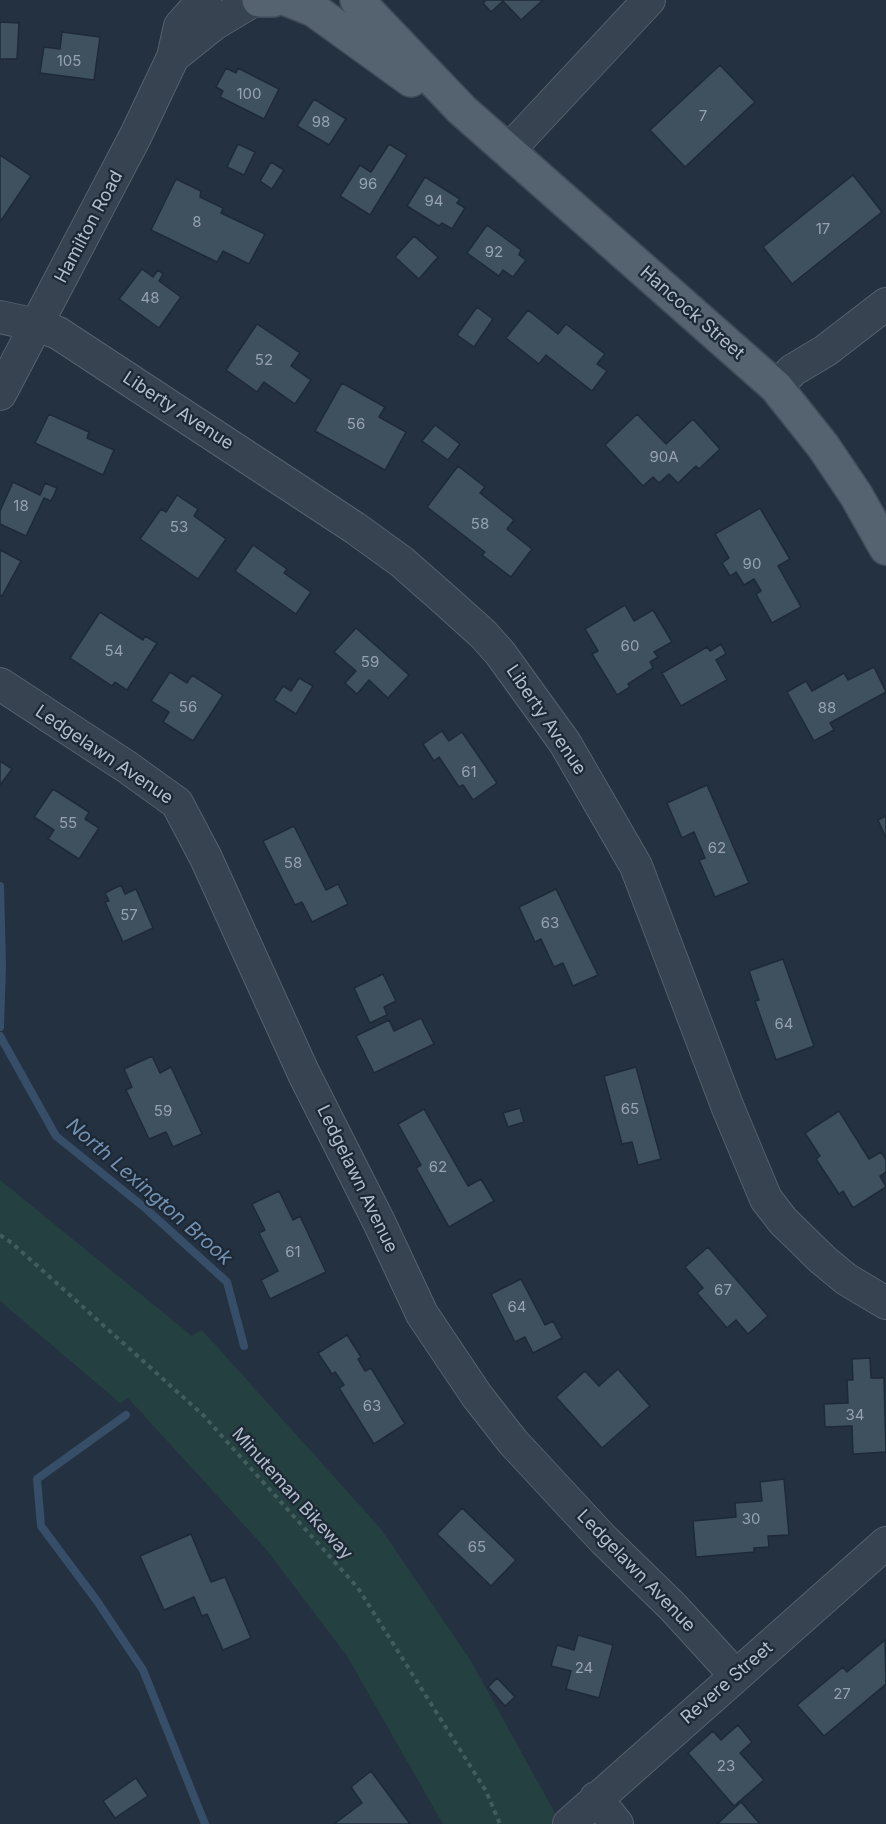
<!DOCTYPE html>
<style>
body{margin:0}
canvas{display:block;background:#233140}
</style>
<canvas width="886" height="1824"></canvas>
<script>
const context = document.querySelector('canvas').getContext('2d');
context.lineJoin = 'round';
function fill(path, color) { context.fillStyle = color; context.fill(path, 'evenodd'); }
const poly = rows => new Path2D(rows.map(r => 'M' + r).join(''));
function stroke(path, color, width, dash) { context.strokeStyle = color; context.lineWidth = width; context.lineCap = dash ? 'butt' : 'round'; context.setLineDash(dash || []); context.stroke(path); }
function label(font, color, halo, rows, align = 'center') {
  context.font = font + ' Inter,sans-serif'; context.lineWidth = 4.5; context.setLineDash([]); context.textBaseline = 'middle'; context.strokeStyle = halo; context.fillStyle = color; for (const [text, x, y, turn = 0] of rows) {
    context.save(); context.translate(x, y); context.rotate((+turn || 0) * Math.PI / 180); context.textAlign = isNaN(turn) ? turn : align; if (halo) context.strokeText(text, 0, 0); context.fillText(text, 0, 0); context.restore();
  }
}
const green = poly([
 [0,1180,192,1336,202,1330,381,1529,471,1661,561,1824,443,1824,347,1656,266,1549,128,1398,120,1403,0,1301]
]);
const stream = poly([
 [0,886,2,966,0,1027],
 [0,1036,56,1136,145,1208,227,1282,244,1346],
 [126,1415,37,1479,41,1526,97,1601,143,1670,205,1824]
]);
const building = poly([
 [486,0,543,0,521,20,503,1,491,12,483,3,486,0],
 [0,22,19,23,17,59,0,59,0,22],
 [62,32,100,37,94,80,40,73,44,47,60,49,62,32],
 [720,65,755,102,685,167,650,130,720,65],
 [226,68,236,73,238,68,279,89,264,119,220,97,223,91,216,87,226,68],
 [314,99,346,119,329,145,297,126,314,99],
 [238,144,255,152,244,175,227,167,238,144],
 [389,144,407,155,370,215,340,196,360,165,371,172,389,144],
 [0,155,31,176,0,222,0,155],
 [271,162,284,170,272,189,260,181,271,162],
 [853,175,882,212,792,284,763,247,853,175],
 [425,177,460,199,457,203,465,208,452,229,442,223,439,226,407,206,425,177],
 [176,179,201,191,200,197,223,208,221,213,265,234,249,264,223,251,217,262,151,230,176,179],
 [487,225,521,250,519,255,526,260,513,277,503,270,499,276,467,253,487,225],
 [414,236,438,257,419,279,395,257,414,236],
 [142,269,153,277,158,270,163,274,159,281,181,297,159,328,119,299,142,269],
 [477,307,493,319,474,347,457,335,477,307],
 [528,310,558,334,566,324,605,354,597,364,607,371,592,391,546,355,539,364,506,338,528,310],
 [257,324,300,353,291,366,311,380,295,404,264,382,257,392,226,370,257,324],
 [342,383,385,407,379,417,406,432,385,470,315,431,342,383],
 [49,414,89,432,87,438,114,450,103,475,35,443,49,414],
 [637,414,666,444,693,419,720,449,699,469,696,466,678,483,669,474,659,483,653,477,643,486,605,445,637,414],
 [435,425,460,444,448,460,422,441,435,425],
 [458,466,485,487,480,493,514,520,507,529,532,549,511,577,482,555,485,552,427,507,458,466],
 [13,482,40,495,45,483,57,488,51,501,44,498,26,536,0,524,0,511,13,482],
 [177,495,198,509,194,516,226,539,198,579,140,539,161,509,166,512,177,495],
 [760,508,790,559,778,566,801,607,772,623,756,594,761,591,754,579,744,585,736,572,730,576,722,563,729,558,715,534,760,508],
 [253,545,287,569,284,573,311,592,296,614,235,571,253,545],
 [0,550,21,561,2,596,0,595,0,550],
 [625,605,634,621,653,610,672,642,654,652,658,657,650,662,653,668,628,684,630,687,617,695,592,654,598,651,585,629,625,605],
 [100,612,143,640,145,636,157,643,127,690,115,682,112,686,70,658,100,612],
 [356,628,409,675,388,698,369,680,357,694,345,683,356,671,334,652,356,628],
 [721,644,726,654,716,660,727,680,681,706,662,673,707,647,710,651,721,644],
 [874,667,886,692,830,723,834,730,814,741,787,692,806,681,812,691,844,673,848,680,874,667],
 [170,672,187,683,192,675,223,695,193,741,163,722,169,712,151,701,170,672],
 [299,678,313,686,296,714,274,700,283,686,291,691,299,678],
 [442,731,449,741,462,732,497,783,473,800,463,785,459,787,439,757,434,761,423,744,442,731],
 [0,761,12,769,0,785,0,761],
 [707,785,749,883,715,897,699,860,705,858,694,832,682,838,667,803,707,785],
 [53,789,89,812,85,819,99,828,79,859,48,839,54,830,34,817,53,789],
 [886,816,886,838,878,820,886,816],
 [294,826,326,890,338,884,348,904,312,922,302,902,295,905,263,841,294,826],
 [121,885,125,894,136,889,153,928,123,942,105,902,109,901,105,893,121,885],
 [556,889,598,975,573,986,563,963,554,967,541,939,535,942,519,907,556,889],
 [783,959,814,1046,776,1060,755,1001,759,1000,749,971,783,959],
 [383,974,396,1001,384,1007,387,1015,370,1023,354,988,383,974],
 [421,1018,434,1044,374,1073,356,1036,389,1020,394,1031,421,1018],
 [152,1056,160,1073,171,1067,202,1134,173,1147,166,1132,149,1139,126,1090,132,1087,124,1069,152,1056],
 [636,1067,661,1159,638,1165,632,1142,622,1144,604,1076,636,1067],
 [520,1108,524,1122,508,1127,503,1113,520,1108],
 [424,1109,468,1186,481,1179,494,1201,449,1227,416,1168,421,1165,398,1124,424,1109],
 [839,1111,869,1159,881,1152,886,1160,886,1172,880,1176,886,1187,853,1208,843,1191,839,1194,816,1159,820,1156,805,1133,839,1111],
 [279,1191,293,1220,300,1216,326,1272,270,1299,261,1280,278,1271,259,1233,265,1230,252,1204,279,1191],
 [708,1247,768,1316,748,1334,736,1320,727,1328,697,1293,703,1288,685,1267,708,1247],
 [521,1279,545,1325,553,1321,562,1338,533,1353,525,1337,515,1342,491,1294,521,1279],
 [347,1335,361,1357,358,1359,365,1371,371,1368,405,1424,374,1444,339,1388,344,1385,335,1372,332,1374,318,1353,347,1335],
 [870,1358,871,1378,884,1378,886,1452,853,1454,852,1426,825,1427,824,1404,848,1403,847,1380,853,1380,852,1359,870,1358],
 [618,1369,650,1406,602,1448,556,1397,585,1371,599,1386,618,1369],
 [784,1479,789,1535,768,1536,769,1547,754,1548,754,1552,696,1557,693,1521,736,1517,735,1503,762,1501,760,1482,784,1479],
 [462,1508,516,1560,491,1586,437,1534,462,1508],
 [191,1534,211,1582,225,1577,251,1638,223,1650,207,1614,202,1616,194,1597,164,1610,140,1556,191,1534],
 [578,1635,613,1645,599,1698,566,1689,571,1671,551,1666,557,1645,574,1650,578,1635],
 [885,1640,886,1684,824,1736,797,1705,843,1667,847,1672,885,1640],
 [497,1678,515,1697,505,1706,488,1687,497,1678],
 [738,1725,752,1742,740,1753,764,1780,734,1806,688,1753,713,1731,721,1740,738,1725],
 [371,1771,410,1824,334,1824,362,1803,351,1787,371,1771],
 [136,1778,148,1796,115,1818,103,1801,136,1778],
 [741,1802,760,1824,717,1824,741,1802]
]);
const path = poly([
 [0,1235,12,1243,203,1415,358,1588,486,1791,500,1824]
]);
const minor = poly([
 [173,57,214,24,254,0],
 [508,151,649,0],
 [0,317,37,325,58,333,355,528,402,562,444,599,483,634,500,653,565,743,636,866,728,1108,766,1199,783,1221,823,1260,846,1279,886,1303],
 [776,387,793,370,825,351,886,304],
 [0,394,136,135,173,57,180,26,197,7,205,0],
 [0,684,127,767,177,803,206,858,304,1074,379,1222,422,1314,477,1396,513,1442,603,1539,673,1607,736,1676],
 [596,1798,617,1824],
 [569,1824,886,1543]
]);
const major = poly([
 [259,0,273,0],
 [289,0,314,10,411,80],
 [357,0,462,110,776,387,823,446,856,495,886,548]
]);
const numberNames = [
 ["105",69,61],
 ["100",249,94],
 ["7",703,116],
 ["98",321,122],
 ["96",368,184],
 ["94",434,201],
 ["8",197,222],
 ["17",823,229],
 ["92",494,252],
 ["48",150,298],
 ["52",264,360],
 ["56",356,424],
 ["90A",664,457],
 ["18",21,506],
 ["58",480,524],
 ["53",179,527],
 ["90",752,564],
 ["60",630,646],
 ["54",114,651],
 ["59",370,662],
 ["56",188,707],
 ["88",827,708],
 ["61",469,772],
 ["55",68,823],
 ["62",717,848],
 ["58",293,863],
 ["57",129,915],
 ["63",550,923],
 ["64",784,1024],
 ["65",630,1109],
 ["59",163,1111],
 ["62",438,1167],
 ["61",293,1252],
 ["67",723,1290],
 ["64",517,1307],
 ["63",372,1406],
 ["34",855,1415],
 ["30",751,1519],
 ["65",477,1547],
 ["24",584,1668],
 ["27",842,1694],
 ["23",726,1766]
];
const streetNames = [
 ["Hamilton Road",89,227,-62],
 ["Hancock Street",692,313,41],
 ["Liberty Avenue",178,411,33],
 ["Liberty Avenue",546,720,56],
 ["Ledgelawn Avenue",104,755,34],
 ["Ledgelawn Avenue",357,1179,64],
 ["Minuteman Bikeway",292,1494,48],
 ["Ledgelawn Avenue",636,1571,46],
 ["Revere Street",727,1683,-41]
];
const waterNames = [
 ["North Lexington Brook",149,1192,41]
];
fill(green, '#254041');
stroke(stream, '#364e68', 8);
fill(building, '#3f505f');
stroke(building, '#1e2a37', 1.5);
stroke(minor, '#55616e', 34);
stroke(major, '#414c59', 36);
stroke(path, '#435d5e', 4, [4.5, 4.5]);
stroke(minor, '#374350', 32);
stroke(major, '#556270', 33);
label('15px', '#97a2b0', null, numberNames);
label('18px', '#b4becb', '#1c2835', streetNames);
label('italic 20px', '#7290b0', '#1c2835', waterNames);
</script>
